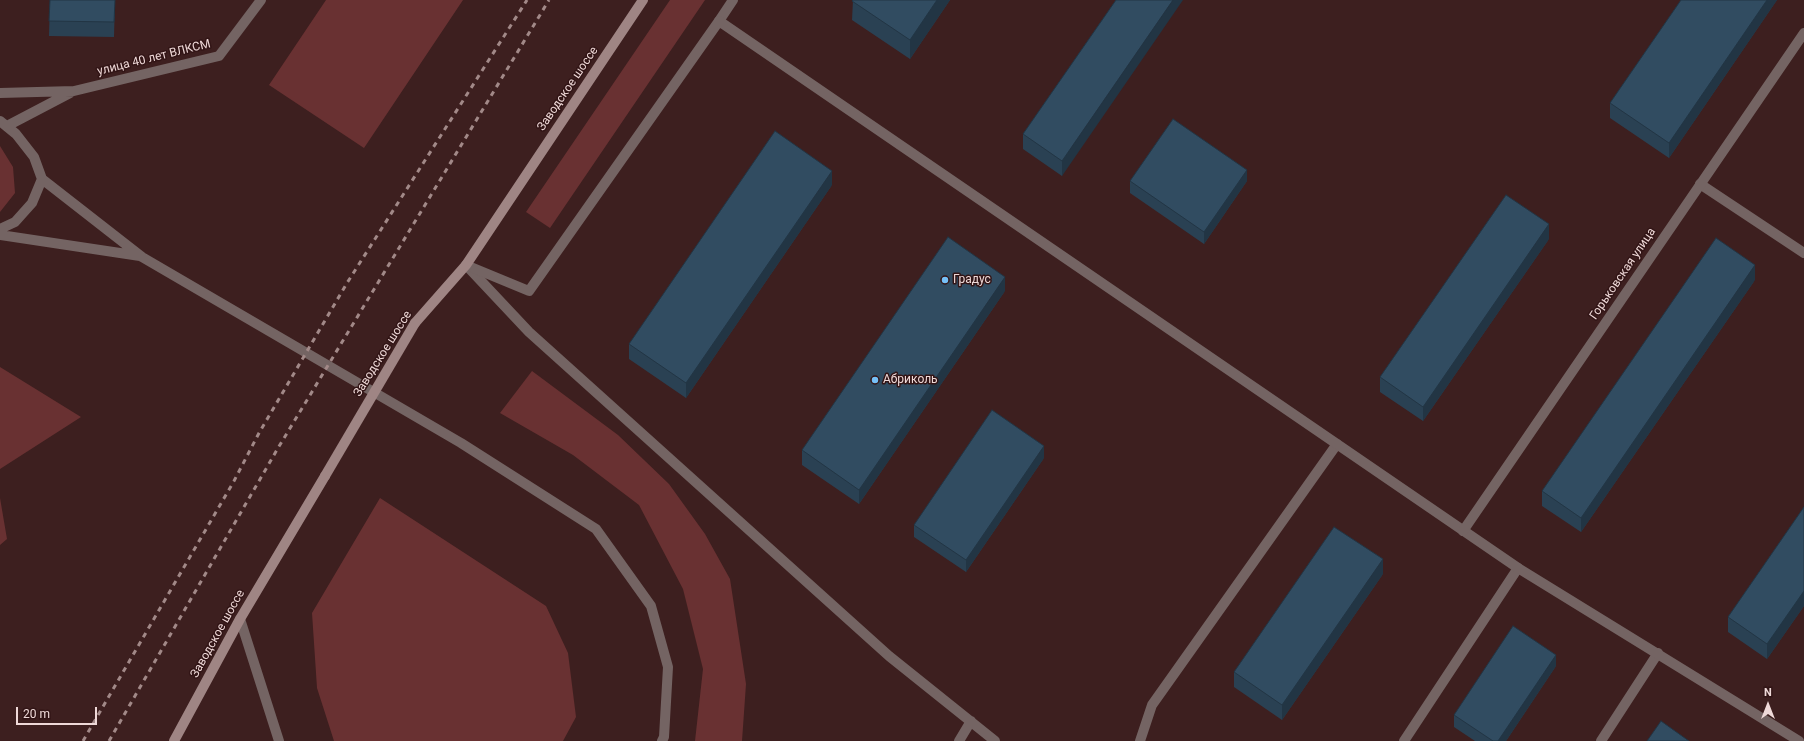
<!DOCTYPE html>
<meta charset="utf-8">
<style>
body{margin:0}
#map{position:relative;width:1804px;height:741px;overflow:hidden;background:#3d1f1f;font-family:Roboto,sans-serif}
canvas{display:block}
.north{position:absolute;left:1748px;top:685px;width:40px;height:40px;-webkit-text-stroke:3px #321516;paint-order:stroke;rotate:0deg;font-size:11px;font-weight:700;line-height:16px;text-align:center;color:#efd9d8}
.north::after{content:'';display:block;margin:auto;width:14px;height:18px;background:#efd9d8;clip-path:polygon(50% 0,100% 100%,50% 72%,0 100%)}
.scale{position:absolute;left:16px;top:707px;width:81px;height:18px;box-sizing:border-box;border:2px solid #efd9d8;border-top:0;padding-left:5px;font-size:12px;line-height:14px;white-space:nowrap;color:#efd9d8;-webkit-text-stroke:3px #321516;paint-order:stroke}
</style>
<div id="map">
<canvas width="1804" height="741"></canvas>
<div class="north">N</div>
<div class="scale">20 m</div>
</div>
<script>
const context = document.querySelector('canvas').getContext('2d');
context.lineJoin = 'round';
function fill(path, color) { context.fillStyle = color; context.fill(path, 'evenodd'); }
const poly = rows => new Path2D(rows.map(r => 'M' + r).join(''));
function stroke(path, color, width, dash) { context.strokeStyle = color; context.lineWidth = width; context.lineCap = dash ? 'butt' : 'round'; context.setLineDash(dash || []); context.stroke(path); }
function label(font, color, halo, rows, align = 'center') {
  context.font = font + ' Roboto,sans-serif'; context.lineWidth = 3; context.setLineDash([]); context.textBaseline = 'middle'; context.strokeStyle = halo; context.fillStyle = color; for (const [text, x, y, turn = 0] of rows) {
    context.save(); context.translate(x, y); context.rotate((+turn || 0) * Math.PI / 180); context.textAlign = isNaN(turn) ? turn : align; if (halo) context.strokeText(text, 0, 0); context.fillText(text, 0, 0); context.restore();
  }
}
const green = poly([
 [326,0,463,0,364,148,269,85],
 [670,0,705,0,550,228,526,212],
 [0,146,13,167,15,193,0,212],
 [0,367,81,417,0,469],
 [532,371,618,435,669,484,705,534,730,579,746,684,742,741,695,741,703,669,683,589,639,505,573,455,500,413],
 [0,498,7,539,0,545],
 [380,498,546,606,568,653,576,717,563,741,334,741,317,688,312,613]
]);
const service = poly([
 [719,21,733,0],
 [1700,184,1804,253],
 [466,265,529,332,889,656,995,741],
 [959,741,971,721],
 [1140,741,1152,705,1337,444],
 [1404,741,1518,568],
 [1601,741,1658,653]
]);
const minor = poly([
 [466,265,529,291,719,21,1518,568,1799,741]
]);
const tertiary = poly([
 [0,93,74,91,219,56,261,0],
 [0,121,16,134,34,157,42,179,32,203,15,222,0,229],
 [7,126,70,93],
 [42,179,142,257,461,443,596,529,651,606,668,667,664,737,662,741],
 [0,235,140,256],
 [1463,531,1804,33],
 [240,619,279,741]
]);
const secondary = poly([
 [415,323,466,265,643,0],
 [174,741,240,619,325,476]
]);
const rail = poly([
 [83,741,234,481,259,433,347,283,527,0],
 [109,741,278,448,549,0]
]);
const secondaryBridge = poly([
 [325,476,415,323]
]);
const wall = poly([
 [50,0,115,0,114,37,49,36],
 [853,0,950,0,910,59,852,20],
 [1116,0,1062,176,1023,149,1023,134],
 [1681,0,1777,0,1669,158,1610,118,1610,103],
 [1130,181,1247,181,1204,244,1130,193],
 [832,185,686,398,629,359,629,344],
 [1549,239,1423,421,1380,392,1380,377],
 [1755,280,1581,532,1542,506,1542,491],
 [1005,291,859,504,802,465,802,450],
 [1044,458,966,572,914,537,914,525],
 [1804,507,1804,606,1767,659,1728,632,1728,617],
 [1383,574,1282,720,1234,687,1234,672],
 [1556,666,1506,741,1475,741,1454,727,1454,715]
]);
const shadedWall = poly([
 [937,0,950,0,910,59,910,40],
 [1173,0,1183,0,1062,176,1062,161],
 [1767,0,1777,0,1669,158,1669,143],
 [1247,170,1247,181,1204,244,1204,232],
 [832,171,832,185,686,398,686,383],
 [1549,224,1549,239,1423,421,1423,407],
 [1755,265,1755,280,1581,532,1581,518],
 [1005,277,1005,291,859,504,859,490],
 [1044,446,1044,458,966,572,966,560],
 [1383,559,1383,574,1282,720,1282,705],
 [1804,591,1804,606,1767,659,1767,644],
 [1556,655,1556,666,1506,741,1498,741]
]);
const building = poly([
 [50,0,115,0,114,22,49,21,50,0],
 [853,0,937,0,910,40,852,1,853,0],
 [1116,0,1173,0,1062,161,1023,134,1116,0],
 [1681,0,1767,0,1669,143,1610,103,1681,0],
 [1173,119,1247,170,1204,232,1130,181,1173,119],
 [775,131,832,171,686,383,629,344,775,131],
 [1506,195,1549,224,1423,407,1380,377,1506,195],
 [948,237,1005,277,859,490,802,450,948,237],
 [1716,238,1755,265,1581,518,1542,491,1716,238],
 [992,410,1044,446,966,560,914,525,992,410],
 [1804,507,1804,591,1767,644,1728,617,1804,507],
 [1334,527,1383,559,1282,705,1234,672,1334,527],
 [1513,626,1556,655,1498,741,1493,741,1454,715,1513,626],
 [1661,721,1689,741,1647,741,1661,721]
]);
const markers = [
 [945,280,4,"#76c0f7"],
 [875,380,4,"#76c0f7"]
];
const streetNames = [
 ["улица 40 лет ВЛКСМ",154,58,-14],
 ["Заводское шоссе",568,89,-56],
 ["Горьковская улица",1623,274,-56],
 ["Заводское шоссе",383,354,-58],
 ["Заводское шоссе",218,634,-61]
];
const poiNames = [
 ["Градус",953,280],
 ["Абриколь",883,380]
];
fill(green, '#693132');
stroke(service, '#746463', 10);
stroke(minor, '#746463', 10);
stroke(tertiary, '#746463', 10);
stroke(secondary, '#9f8584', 10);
stroke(rail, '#a28988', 3, [5, 5]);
stroke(secondaryBridge, '#9f8584', 10);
fill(wall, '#2a4153');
fill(shadedWall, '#223544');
fill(building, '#314c61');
stroke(building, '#223544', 1);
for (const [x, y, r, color] of markers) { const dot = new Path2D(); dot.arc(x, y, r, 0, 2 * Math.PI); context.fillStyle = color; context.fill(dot); stroke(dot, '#321516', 1.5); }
label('12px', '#efd9d8', '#321516', streetNames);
label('12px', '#efd9d8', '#321516', poiNames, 'left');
</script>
